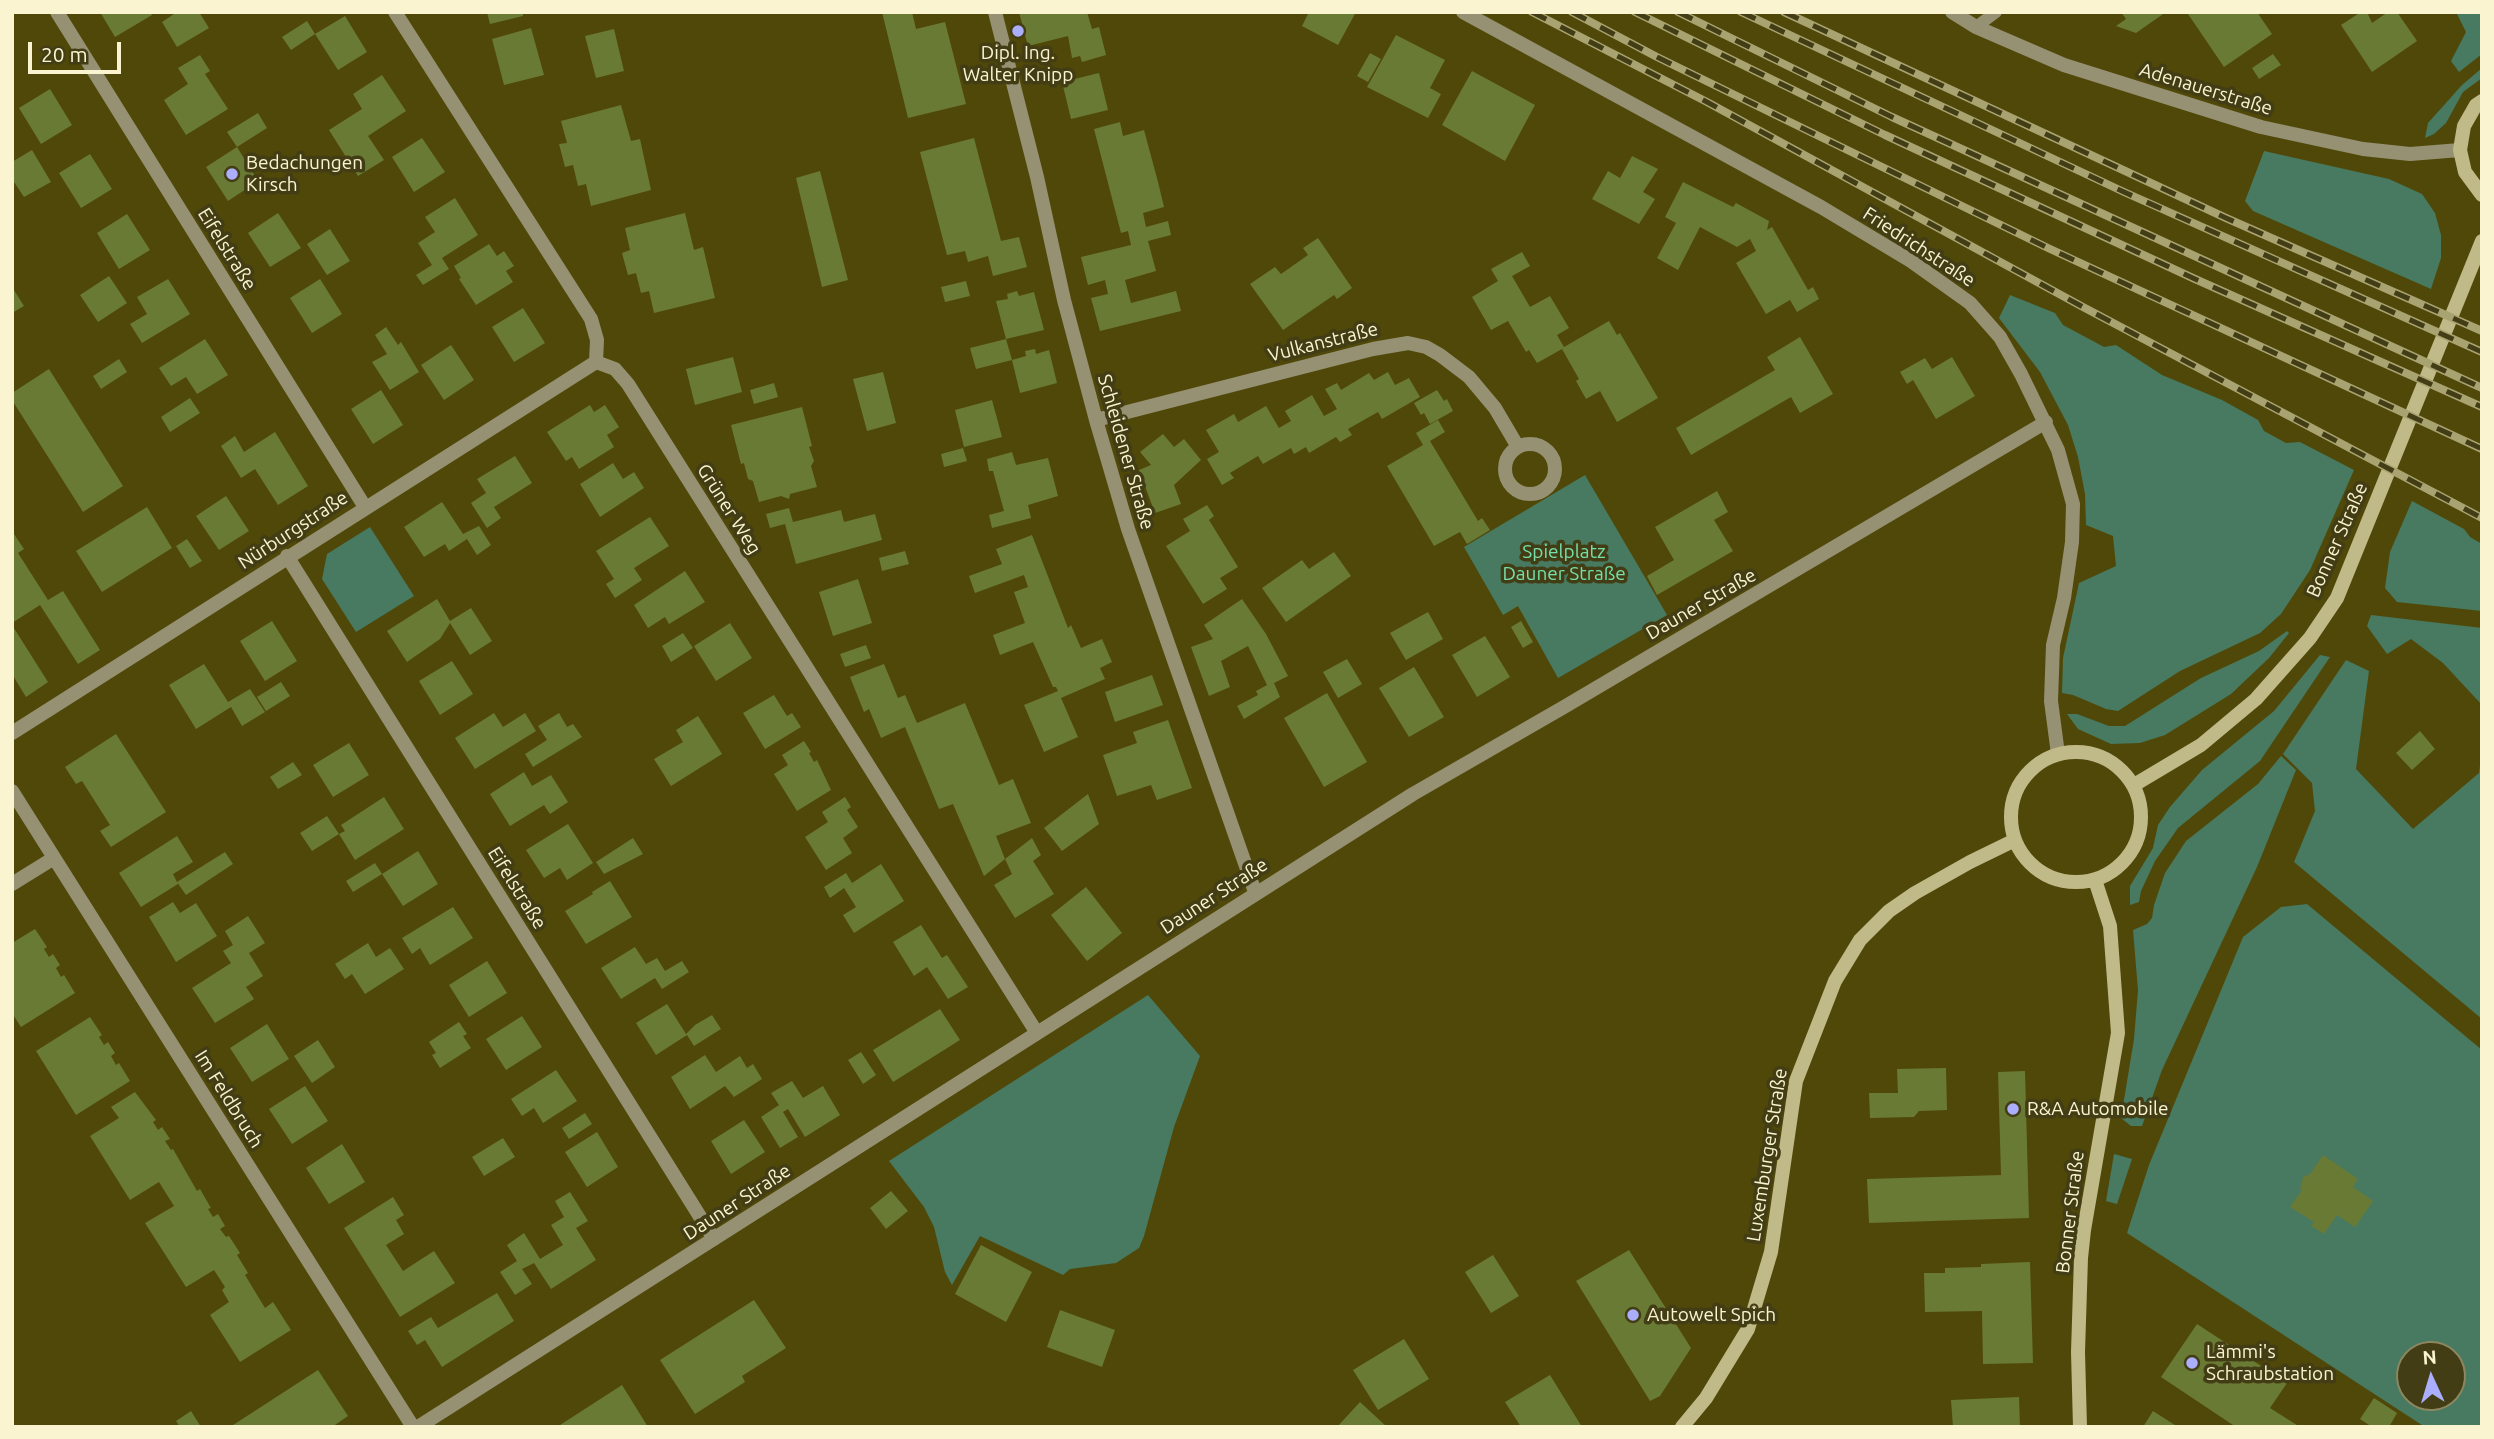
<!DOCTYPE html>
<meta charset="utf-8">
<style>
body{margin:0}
#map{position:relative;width:2494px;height:1439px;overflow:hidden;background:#504809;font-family:Ubuntu,sans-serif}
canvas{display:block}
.frame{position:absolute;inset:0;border:14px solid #faf5d0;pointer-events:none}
.north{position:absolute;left:2396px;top:1341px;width:70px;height:70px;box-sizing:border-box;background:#433d15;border:2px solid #8c8760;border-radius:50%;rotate:356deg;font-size:19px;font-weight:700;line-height:28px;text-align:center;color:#faf5d0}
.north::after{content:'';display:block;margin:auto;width:24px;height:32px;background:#abaffb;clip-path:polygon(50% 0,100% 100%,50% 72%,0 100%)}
.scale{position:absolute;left:28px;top:42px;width:93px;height:32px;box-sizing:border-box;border:4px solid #faf5d0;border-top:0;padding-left:9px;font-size:21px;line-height:24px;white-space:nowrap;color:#faf5d0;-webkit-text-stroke:5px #433d15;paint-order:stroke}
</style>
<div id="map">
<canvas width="2494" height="1439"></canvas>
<div class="frame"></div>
<div class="north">N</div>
<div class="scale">20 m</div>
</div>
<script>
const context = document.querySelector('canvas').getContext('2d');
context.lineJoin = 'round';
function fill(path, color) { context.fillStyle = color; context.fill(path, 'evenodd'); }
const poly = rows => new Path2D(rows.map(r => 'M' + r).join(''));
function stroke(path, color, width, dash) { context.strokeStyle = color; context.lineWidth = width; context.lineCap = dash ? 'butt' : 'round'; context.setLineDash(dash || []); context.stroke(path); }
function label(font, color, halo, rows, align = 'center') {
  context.font = font + ' Ubuntu,sans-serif'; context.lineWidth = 7; context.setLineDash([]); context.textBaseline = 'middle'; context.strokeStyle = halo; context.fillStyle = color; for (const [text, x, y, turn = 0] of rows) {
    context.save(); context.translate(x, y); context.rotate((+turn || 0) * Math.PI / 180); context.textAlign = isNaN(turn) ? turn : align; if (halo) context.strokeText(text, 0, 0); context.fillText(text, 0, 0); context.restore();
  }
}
const green = poly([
 [2456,12,2482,12,2482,54,2459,72,2451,61,2466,32],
 [2482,68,2482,78,2463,92,2446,123,2434,134,2425,138,2428,123,2462,85],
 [2264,151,2389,179,2422,194,2435,213,2441,235,2441,258,2431,289,2253,211,2245,201],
 [2010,295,2055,313,2063,325,2104,347,2116,345,2162,375,2222,400,2258,420,2264,431,2286,443,2300,442,2354,470,2310,570,2281,614,2260,633,2180,671,2118,711,2106,709,2073,695,2062,693,2063,658,2079,583,2116,566,2113,536,2086,525,2085,494,2078,457,2068,425,2040,372,1999,318],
 [1585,475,1667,615,1558,678,1518,606,1503,615,1464,547],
 [2412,501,2464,529,2470,537,2482,544,2482,611,2397,602,2385,588,2390,552],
 [370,527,414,596,356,632,322,579,327,554],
 [2371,615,2482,628,2482,705,2443,663,2411,639,2387,654,2367,626],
 [2287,631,2289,633,2269,658,2231,694,2165,735,2140,743,2111,744,2078,729,2067,714,2077,714,2109,726,2125,726,2201,678,2259,651],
 [2320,655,2330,657,2260,761,2178,828,2155,861,2141,891,2139,902,2130,905,2130,886,2153,848,2158,825,2170,807,2202,770,2274,711],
 [2346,660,2369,671,2356,769,2413,829,2479,773,2482,750,2482,1019,2294,862,2315,811,2312,783,2283,754],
 [2281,756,2296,770,2257,867,2162,1070,2142,1126,2131,1126,2121,1118,2134,1039,2138,990,2133,930,2147,924,2152,918,2154,905,2165,873,2186,841,2258,784],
 [2307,904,2482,1050,2482,1427,2425,1427,2127,1233,2149,1165,2243,937,2281,907],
 [2410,1355,2452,1355,2452,1397,2410,1397],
 [1148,995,1200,1056,1174,1127,1144,1236,1139,1248,1116,1263,1070,1269,1063,1275,980,1236,952,1285,945,1272,934,1227,924,1207,889,1161],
 [2114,1154,2132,1159,2117,1204,2106,1201]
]);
const building = poly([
 [100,12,151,12,152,15,115,37],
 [177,12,199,12,209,28,177,47,162,22],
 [487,12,523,12,523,16,490,24],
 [882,12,912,12,916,29,945,22,966,104,908,118],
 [1019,12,1087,12,1092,29,1099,27,1106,55,1082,62,1080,56,1072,58,1068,36,1028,46],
 [1309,12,1356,12,1338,45,1302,26],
 [2121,12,2166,12,2136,33,2116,26,2126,19],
 [2190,12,2257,12,2272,34,2224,67,2188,14],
 [2361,12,2367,12,2372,23,2388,12,2397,12,2417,41,2372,72,2341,25],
 [345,16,367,52,338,70,315,34],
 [307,21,315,34,291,50,282,37],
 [531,28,544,75,504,85,492,39],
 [614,29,624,71,596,78,585,36],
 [1396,35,1445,60,1430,88,1441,94,1428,118,1367,87],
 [1370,53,1381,59,1368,82,1357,76],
 [2273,54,2281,65,2259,79,2252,68],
 [200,55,210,71,205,74,228,109,186,135,164,100,188,84,178,68],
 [1472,71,1535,105,1505,161,1442,125],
 [1099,73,1108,110,1071,119,1062,82],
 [382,75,406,111,368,136,384,160,358,176,329,130,362,109,353,94],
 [50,89,72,125,41,144,19,108],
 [621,105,631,141,640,139,651,190,591,206,586,184,578,186,573,165,565,167,559,144,567,143,561,121],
 [258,113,267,128,237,147,227,132],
 [1120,122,1123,136,1144,130,1158,182,1164,207,1143,213,1146,227,1168,221,1171,235,1148,241,1156,271,1125,280,1131,303,1176,291,1181,311,1100,331,1091,298,1108,294,1105,280,1088,285,1081,257,1131,245,1128,231,1121,233,1094,129],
 [422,138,445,172,414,192,392,157],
 [974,138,1001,241,1019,237,1027,267,993,276,988,256,968,262,965,251,947,255,920,152],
 [237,147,258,181,228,201,206,167],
 [32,150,51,182,24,197,12,179,12,162],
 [90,154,112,189,81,208,59,173],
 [1632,156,1658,169,1643,192,1655,199,1639,224,1592,199,1608,171,1620,178],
 [820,171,848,280,822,287,796,178],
 [1683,182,1733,207,1736,203,1769,221,1767,230,1772,227,1808,290,1813,287,1819,299,1797,312,1790,300,1766,314,1736,263,1756,251,1750,239,1737,247,1700,227,1678,270,1657,258,1676,223,1665,217],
 [455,198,478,235,442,258,449,269,423,285,416,275,432,265,418,243,435,232,425,217],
 [278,213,301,248,270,267,248,233],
 [685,213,694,250,703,247,715,298,654,313,649,291,641,293,636,273,628,275,622,253,630,250,625,228],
 [127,214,150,250,119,269,97,233],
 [330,229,350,261,327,275,307,244],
 [1318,238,1352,288,1337,299,1334,295,1283,330,1250,284,1275,267,1281,274,1308,255,1303,248],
 [489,244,497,256,504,251,514,266,506,271,513,282,476,305,459,279,461,278,454,266],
 [1522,252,1530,266,1512,276,1530,307,1550,296,1569,328,1557,335,1564,347,1609,321,1617,335,1620,333,1658,398,1617,422,1600,391,1586,399,1576,381,1579,379,1562,349,1537,363,1529,350,1526,352,1508,321,1491,330,1472,297,1498,281,1491,269],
 [109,276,127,303,98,322,80,295],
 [168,279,190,314,142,343,130,324,147,314,137,297],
 [320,279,342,314,312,333,290,298],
 [966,281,970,296,945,302,941,287],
 [12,287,24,306,12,313],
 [1017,291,1019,296,1034,292,1044,330,1006,339,1012,360,976,369,970,348,1006,339,996,301,1008,299,1007,294],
 [523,308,545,343,514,362,492,327],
 [386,327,398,345,401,342,419,372,390,390,372,362,387,354,375,335],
 [1800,337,1833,394,1800,413,1791,397,1691,455,1676,428,1775,370,1767,357],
 [205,339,228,375,197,394,186,377,171,386,159,368],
 [451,345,474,380,444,400,421,365],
 [1035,349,1036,354,1049,350,1057,383,1020,393,1012,360,1026,356,1025,351],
 [733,357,742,392,695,405,686,369],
 [1952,357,1975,396,1936,419,1913,380,1907,384,1900,372,1925,358,1932,369],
 [119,359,127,372,101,389,93,376],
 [49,369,123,486,83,512,12,400,12,393],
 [883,372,896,423,867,431,853,379],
 [1388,372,1395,385,1409,378,1420,397,1382,419,1378,412,1348,429,1352,435,1340,442,1336,437,1309,453,1306,447,1294,454,1291,448,1263,464,1258,456,1230,473,1234,478,1222,485,1207,459,1219,452,1206,430,1234,414,1238,422,1266,406,1279,428,1291,421,1285,411,1312,395,1324,416,1337,409,1325,389,1337,383,1341,390,1369,373,1374,380],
 [774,383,778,397,754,404,750,390],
 [381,390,403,425,373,444,351,409],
 [1437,390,1444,401,1447,399,1453,411,1430,424,1424,413,1421,415,1414,403],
 [190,398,200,413,170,432,161,417],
 [992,400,1002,437,964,447,955,410],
 [590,405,594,412,605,405,619,427,607,435,614,447,579,469,572,457,566,461,547,432],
 [802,407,812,446,809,447,814,461,811,466,817,487,790,494,789,499,781,496,759,502,753,481,748,479,744,463,741,464,731,425],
 [1438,420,1445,432,1430,441,1478,521,1482,518,1490,530,1467,544,1460,532,1434,546,1387,466,1423,445,1416,433],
 [275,432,308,486,278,505,255,469,241,478,221,446,235,436,244,452],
 [1163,434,1174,447,1184,439,1201,460,1174,485,1181,504,1155,513,1139,470,1151,465,1140,452],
 [963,448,967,461,944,467,941,454],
 [1012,452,1016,465,1048,458,1058,496,1028,505,1031,518,992,528,989,515,1004,511,993,471,989,471,987,459],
 [515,456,532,483,494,507,501,518,487,528,471,503,486,493,477,479],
 [613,463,623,479,634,472,644,488,600,517,580,484],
 [1717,491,1728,512,1714,520,1733,551,1657,595,1647,576,1674,560,1655,527],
 [226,496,249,531,219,550,196,516],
 [442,502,463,534,479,526,491,545,477,555,467,539,449,551,445,544,424,557,404,527],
 [1207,505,1214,516,1209,520,1238,567,1220,578,1227,589,1203,604,1166,546,1190,531,1183,519],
 [147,507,172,548,102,592,76,551],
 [789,508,793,522,841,510,844,522,875,514,882,540,796,564,785,524,770,528,766,514],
 [650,517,669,546,634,568,642,580,615,598,606,584,614,579,596,551],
 [12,531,24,549,18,553,48,600,63,591,100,650,78,664,40,605,12,623],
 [1032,535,1068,628,1071,625,1081,648,1102,639,1112,662,1100,668,1105,679,1061,698,1078,737,1044,752,1024,705,1058,691,1056,687,1053,687,1033,642,1000,655,993,635,1025,623,1014,592,1028,587,1024,575,975,593,969,576,1002,564,996,549],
 [187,539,202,561,190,568,176,546],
 [905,551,909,564,882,571,879,558],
 [1334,552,1351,576,1286,622,1262,588,1302,560,1309,569],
 [685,571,705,602,669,624,665,617,648,628,634,605],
 [858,579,872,623,833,636,819,592],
 [437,599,450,621,471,608,492,641,470,655,450,623,440,639,407,662,387,631],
 [1242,599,1266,634,1288,676,1274,683,1280,697,1244,719,1237,706,1258,695,1256,691,1267,685,1248,646,1221,661,1230,687,1209,696,1191,647,1213,639,1204,625],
 [1428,612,1443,639,1406,660,1390,633],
 [272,621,297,661,265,681,240,641],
 [1521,621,1533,642,1523,648,1511,627],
 [730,623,752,658,716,681,694,646],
 [12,625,48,682,26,697,12,674],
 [683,633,693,648,671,662,662,646],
 [1485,636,1510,677,1477,697,1452,655],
 [866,645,871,658,845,667,840,654],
 [1347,659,1362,684,1338,698,1323,672],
 [452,661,473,694,440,715,419,681],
 [204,664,228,702,250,689,265,712,242,726,231,707,196,729,169,685],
 [884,664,898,698,905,695,917,723,965,703,999,785,1013,779,1031,823,996,836,1005,859,1032,838,1041,855,1033,861,1054,894,1015,918,994,885,1012,874,1005,859,984,876,953,804,939,809,905,727,881,738,869,709,864,712,850,677],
 [1414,667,1444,717,1409,737,1379,688],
 [1152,675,1163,705,1115,722,1105,692],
 [281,682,290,696,266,711,257,697],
 [1327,693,1367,762,1324,787,1284,718],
 [774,695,787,716,792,713,801,727,765,749,743,713],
 [494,713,503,727,525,713,536,731,475,769,455,738],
 [559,713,567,727,573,724,582,737,533,767,525,754,547,740,538,726],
 [698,716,722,754,671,786,654,759,683,742,676,730],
 [1168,720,1192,788,1157,800,1151,785,1117,796,1103,755,1137,743,1133,732],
 [2420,731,2435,749,2412,770,2396,753],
 [116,734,166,812,111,847,100,831,110,825,82,781,76,784,65,767],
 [804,741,811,752,809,753,814,762,817,760,831,790,797,811,774,774,788,765,782,755],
 [349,743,369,775,333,797,313,765],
 [293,762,302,775,278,789,270,777],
 [524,772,532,786,551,775,568,802,550,814,544,805,510,826,490,794],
 [1088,794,1099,824,1062,851,1044,828],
 [384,797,404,829,355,860,339,834,345,831,341,825],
 [845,797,851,807,847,810,858,827,843,838,852,853,826,870,805,837,828,822,822,812],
 [327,816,339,834,312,851,300,833],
 [568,824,593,863,567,880,560,868,544,878,526,850],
 [177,836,193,862,173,874,178,884,141,907,119,873],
 [633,838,643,854,604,874,596,862],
 [418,851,438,884,403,906,382,874],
 [225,852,233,864,186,895,177,882],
 [375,863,382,874,353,892,346,881],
 [881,864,904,901,854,933,843,915,856,907,844,888,830,898,824,887,846,873,852,883],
 [610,881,632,917,586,944,565,911,593,894,592,892],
 [1086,887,1122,933,1087,961,1051,915],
 [173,902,180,913,196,903,217,936,176,962,149,917],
 [453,907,473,938,430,965,420,948,412,954,402,938],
 [248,916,265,943,249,953,263,976,246,987,254,999,215,1023,192,988,231,963,223,951,233,945,225,931],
 [921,925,942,958,947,955,968,987,948,999,927,967,914,976,893,942],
 [35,929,47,947,44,949,49,957,53,954,60,965,56,968,61,977,64,975,75,993,21,1027,12,1013,12,943],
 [368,943,376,957,390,948,404,969,365,994,352,974,345,979,335,964],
 [635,947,646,964,657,958,665,971,682,961,689,972,662,989,655,978,621,999,601,968],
 [487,961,507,993,469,1017,449,985],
 [667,1004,686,1034,695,1025,712,1015,721,1029,694,1046,687,1035,656,1055,636,1023],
 [940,1009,960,1040,893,1082,873,1050],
 [522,1016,542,1047,506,1070,486,1039],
 [90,1017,102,1035,99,1037,104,1045,108,1042,115,1053,111,1056,116,1065,119,1063,130,1081,76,1115,36,1051],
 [459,1022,467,1034,463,1036,471,1048,440,1068,432,1055,436,1053,429,1042],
 [267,1024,289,1059,252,1082,230,1048],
 [318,1040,335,1067,312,1083,294,1056],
 [861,1052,876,1075,863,1084,848,1060],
 [705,1055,716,1072,740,1056,747,1068,753,1064,762,1079,734,1097,725,1086,690,1109,671,1077],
 [1946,1068,1947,1110,1919,1111,1914,1117,1870,1118,1869,1093,1898,1093,1897,1069],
 [556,1070,577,1101,543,1123,534,1108,522,1116,511,1099],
 [2025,1071,2029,1218,1869,1223,1867,1179,2001,1175,1998,1072],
 [792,1081,803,1098,823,1086,840,1115,805,1137,788,1109,783,1112,798,1137,780,1148,761,1117,779,1105,771,1093],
 [305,1086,328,1121,292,1144,269,1109],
 [135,1092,156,1120,153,1122,158,1130,162,1127,170,1139,165,1141,171,1150,173,1149,197,1191,200,1189,211,1208,208,1209,213,1217,218,1214,225,1226,220,1229,226,1237,229,1236,240,1253,237,1255,248,1273,245,1275,265,1308,273,1302,291,1330,240,1362,210,1315,229,1302,222,1290,225,1287,214,1270,186,1287,145,1223,174,1206,159,1182,130,1200,90,1136,119,1118,111,1107],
 [585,1113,592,1124,569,1139,562,1128],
 [744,1120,765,1152,731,1174,711,1141],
 [597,1132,618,1167,587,1187,565,1152],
 [503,1138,515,1157,484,1176,472,1157],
 [342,1144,365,1182,329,1204,306,1168],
 [2323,1155,2358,1179,2353,1187,2373,1201,2355,1227,2337,1215,2324,1234,2311,1226,2314,1222,2290,1207,2302,1190,2300,1189,2303,1177,2310,1174],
 [891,1191,908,1211,886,1229,870,1208],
 [570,1192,588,1221,576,1228,596,1260,551,1289,534,1263,522,1269,532,1284,515,1295,500,1272,517,1261,507,1245,524,1233,540,1259,563,1245,551,1225,564,1217,555,1201],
 [393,1197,404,1215,396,1220,404,1234,386,1245,403,1271,434,1251,455,1283,400,1317,344,1228],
 [981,1245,1032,1272,1006,1322,955,1294],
 [1629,1250,1691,1348,1660,1396,1650,1401,1576,1281],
 [1493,1255,1519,1296,1491,1313,1465,1272],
 [2030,1262,2033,1363,1983,1364,1982,1311,1925,1312,1924,1273,1945,1273,1945,1268,1981,1267,1981,1264],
 [497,1293,514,1321,442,1367,425,1340,417,1345,408,1331,431,1317,438,1328],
 [754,1300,786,1348,742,1376,745,1382,695,1414,660,1360],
 [1060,1310,1115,1330,1102,1367,1047,1347],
 [2197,1324,2287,1383,2270,1408,2300,1427,2236,1427,2161,1377],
 [1404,1339,1429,1379,1378,1410,1353,1370],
 [318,1370,348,1416,332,1427,230,1427],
 [1550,1375,1582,1427,1521,1427,1505,1402],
 [622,1385,648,1427,557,1427],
 [2019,1397,2020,1427,1953,1427,1951,1400],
 [2374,1398,2397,1413,2389,1427,2372,1427,2360,1419],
 [1360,1402,1387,1427,1337,1427],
 [191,1411,201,1427,180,1427,176,1421],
 [2153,1411,2178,1427,2143,1427]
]);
const lane = poly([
 [1976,27,1996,12]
]);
const street = poly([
 [57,12,365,507],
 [395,12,591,319,597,340,596,362],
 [995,12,1037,177,1064,300,1096,420,1128,529,1255,892],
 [1463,12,1821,207,1911,261,1970,303,2000,337,2021,374,2058,450,2073,504,2072,542,2064,598,2053,645,2051,701,2058,754],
 [1952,12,1976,27,2064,65,2261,127,2363,149,2410,154,2460,150],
 [596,362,615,369,628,384,1037,1033],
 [1096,420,1373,349,1408,343,1426,347,1440,355,1469,377,1495,408,1518,447],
 '1505 469a25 25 0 1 1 50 0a25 25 0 1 1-50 0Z',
 [287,556,714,1239],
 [12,733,596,362],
 [12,791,413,1427],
 [12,884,54,858],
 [418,1427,1413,794,1564,707,2046,422]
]);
const secondary = poly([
 [2482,101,2476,105,2464,126,2460,150,2465,172,2482,195],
 '2011 817a65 65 0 1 1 130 0a65 65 0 1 1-130 0Z',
 [2134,785,2201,745,2256,699,2310,638,2337,598,2482,241],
 [1682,1427,1706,1398,1748,1329,1771,1252,1796,1081,1835,981,1860,940,1889,911,1915,893,1970,862,2015,840],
 [2080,1427,2078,1352,2081,1258,2084,1230,2118,1033,2110,926,2095,880]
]);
const rail = poly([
 [1532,12,1707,102,2083,307,2482,518],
 [1572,12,1657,57,2048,248,2482,449],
 [1635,12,1885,135,2195,279,2482,407],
 [1678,12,1892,117,2482,388],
 [1741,12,2124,192,2482,352],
 [1784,12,2226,218,2482,331]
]);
const markers = [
 [1018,31,7,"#abaffb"],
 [232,174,7,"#abaffb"],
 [2013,1109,7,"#abaffb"],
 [1633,1315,7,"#abaffb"],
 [2192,1363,7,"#abaffb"]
];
const poiNames = [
 ["Dipl. Ing.",1018,53,"center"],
 ["Walter Knipp",1018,75,"center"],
 ["Bedachungen",246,163],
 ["Kirsch",246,185],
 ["R&A Automobile",2027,1109],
 ["Autowelt Spich",1647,1315],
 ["Lämmi's",2206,1352],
 ["Schraubstation",2206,1374]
];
const streetNames = [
 ["Adenauerstraße",2206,89,17],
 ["Friedrichstraße",1919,247,33],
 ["Eifelstraße",227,249,58],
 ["Vulkanstraße",1323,342,-14],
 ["Schleidener Straße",1126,452,74],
 ["Grüner Weg",729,509,58],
 ["Nürburgstraße",293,530,-33],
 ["Bonner Straße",2337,540,-66],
 ["Dauner Straße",1701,604,-30],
 ["Eifelstraße",517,888,58],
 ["Dauner Straße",1214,896,-33],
 ["Im Feldbruch",229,1099,58],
 ["Luxemburger Straße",1767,1155,-81],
 ["Dauner Straße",737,1202,-33],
 ["Bonner Straße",2070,1212,-83]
];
const parkNames = [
 ["Spielplatz",1564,552],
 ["Dauner Straße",1564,574]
];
fill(green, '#477a60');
fill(building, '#697a34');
stroke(lane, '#959172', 12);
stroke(street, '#959172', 14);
stroke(secondary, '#c0b988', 14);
stroke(rail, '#a9a371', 8);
stroke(rail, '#433d15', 5, [16]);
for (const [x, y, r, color] of markers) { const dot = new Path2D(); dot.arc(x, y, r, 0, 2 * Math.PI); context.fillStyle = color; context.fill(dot); stroke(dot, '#433d15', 2.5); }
label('19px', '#faf5d0', '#433d15', poiNames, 'left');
label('19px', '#faf5d0', '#433d15', streetNames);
label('19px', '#75e0ac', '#433d15', parkNames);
</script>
